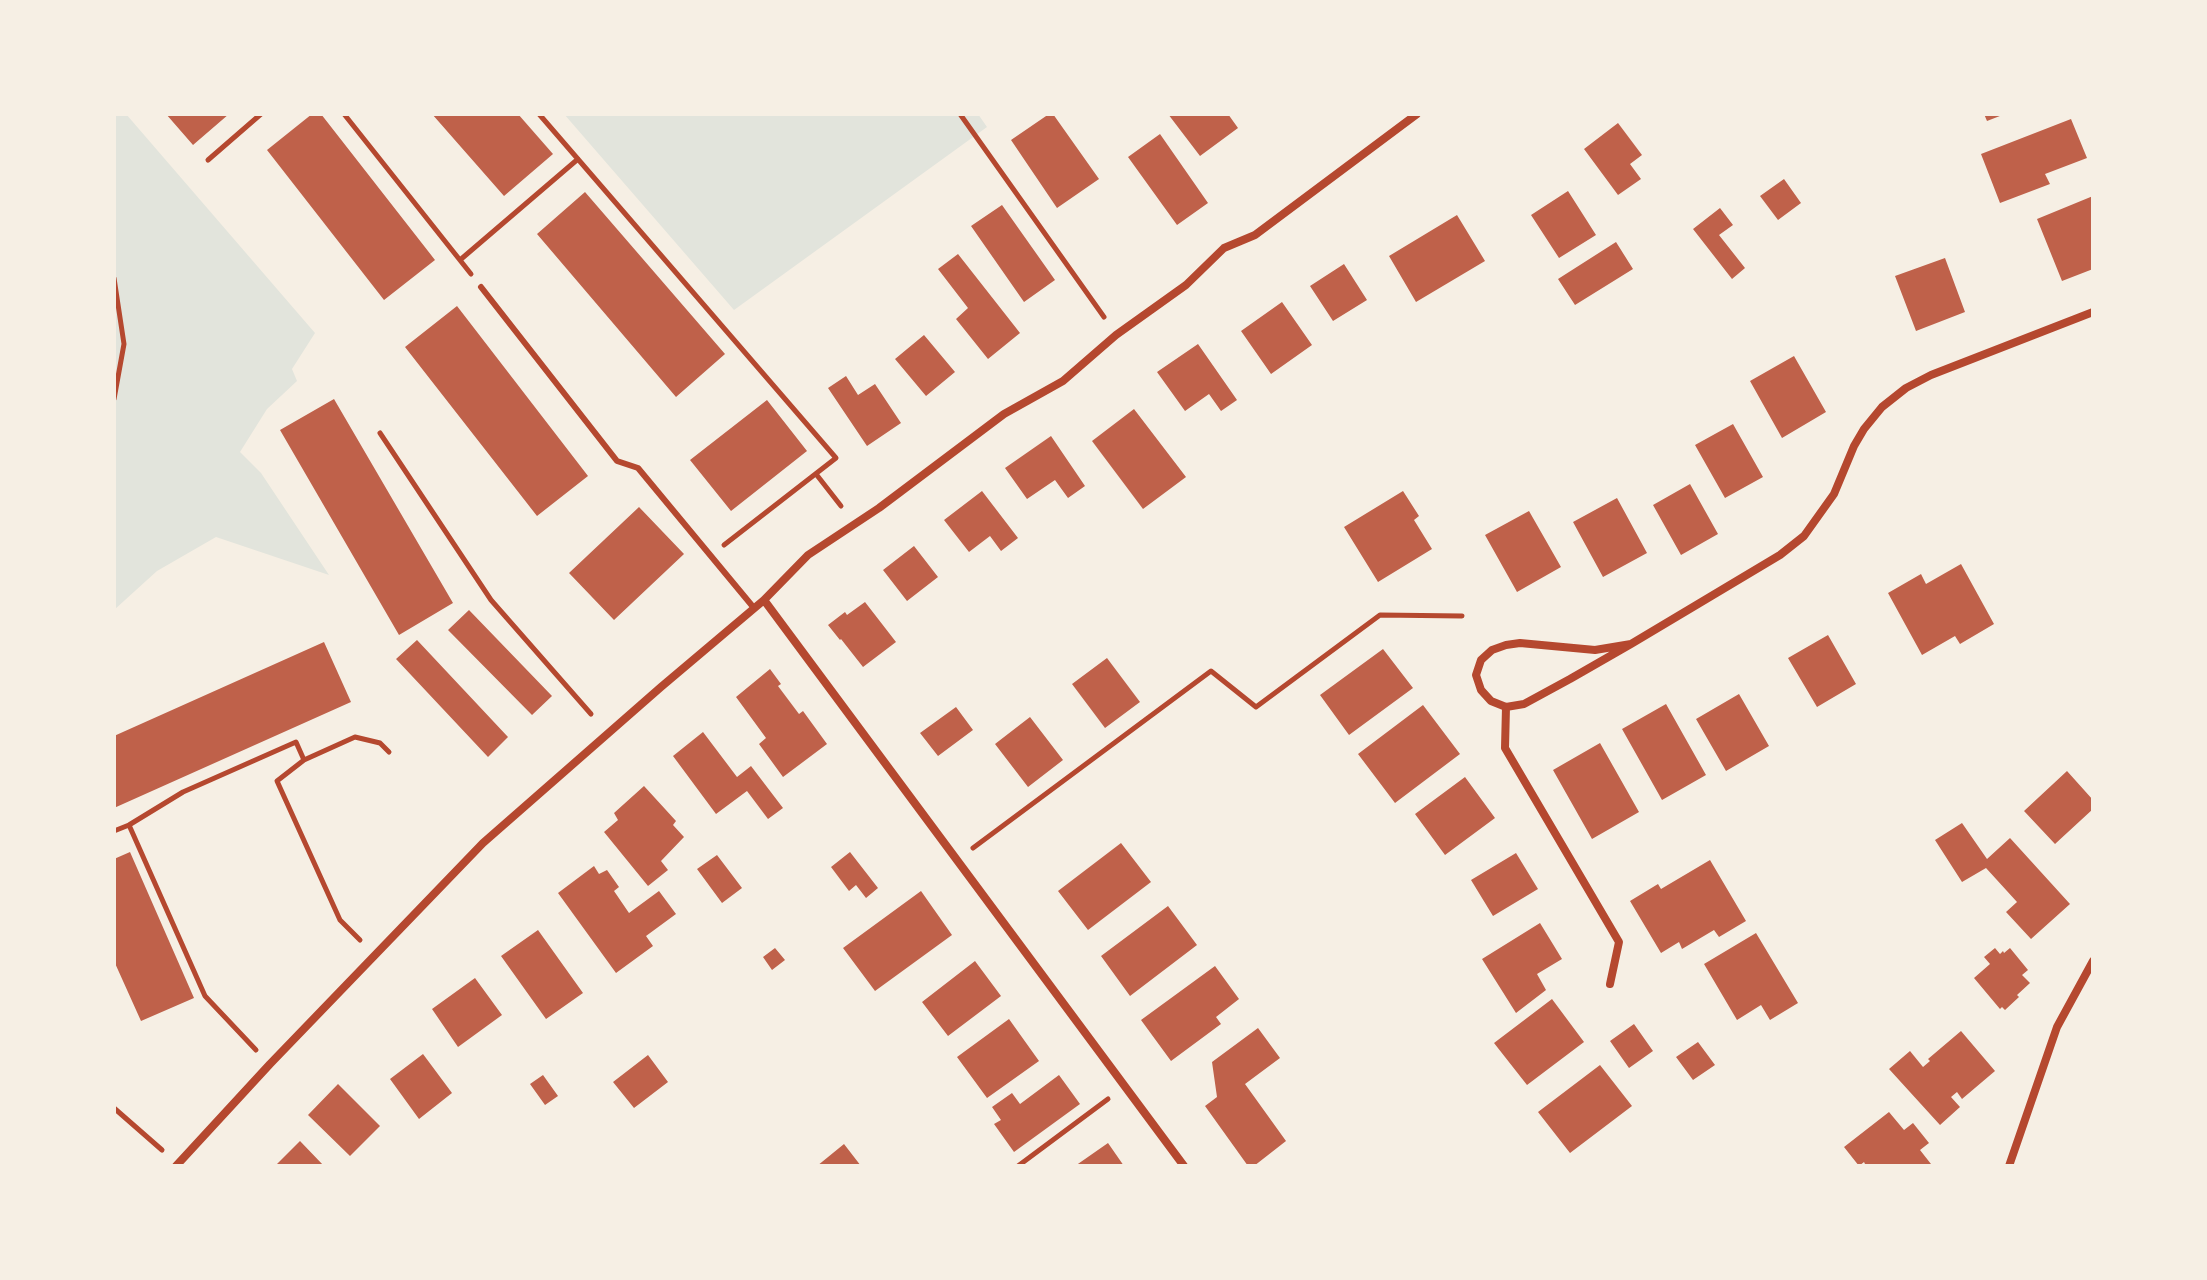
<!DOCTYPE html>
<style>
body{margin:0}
#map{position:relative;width:2207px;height:1280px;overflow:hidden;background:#f6efe4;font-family:"Source Sans 3",sans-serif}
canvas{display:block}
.frame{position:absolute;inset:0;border:116px solid #f6efe4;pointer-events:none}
</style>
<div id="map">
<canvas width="2207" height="1280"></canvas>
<div class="frame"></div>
</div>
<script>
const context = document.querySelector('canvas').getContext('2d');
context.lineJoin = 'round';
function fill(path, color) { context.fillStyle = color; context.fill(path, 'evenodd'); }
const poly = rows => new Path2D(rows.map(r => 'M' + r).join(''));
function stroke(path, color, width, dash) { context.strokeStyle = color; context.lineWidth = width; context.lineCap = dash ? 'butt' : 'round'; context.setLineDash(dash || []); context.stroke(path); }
const green = poly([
 [114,114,126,114,315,333,292,369,297,381,267,409,240,452,261,473,329,575,216,537,157,571,114,610],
 [564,114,978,114,987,127,734,310]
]);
const building = poly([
 [166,114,229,114,193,145],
 [312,114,321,114,435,260,384,300,267,150],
 [432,114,518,114,553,154,504,196],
 [1049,114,1053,114,1099,179,1057,208,1011,140],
 [1168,114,1228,114,1238,128,1200,156],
 [1984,114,2005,114,1987,121],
 [2071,119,2087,158,2045,174,2050,184,2000,203,1981,154],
 [1618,123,1642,155,1630,164,1641,179,1618,195,1584,149],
 [1160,134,1208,203,1177,225,1128,157],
 [1784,179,1801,203,1778,220,1760,196],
 [1568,191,1596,235,1559,258,1531,215],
 [585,192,725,354,676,397,537,234],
 [2093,196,2093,269,2062,281,2037,219],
 [1002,205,1055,280,1024,302,971,226],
 [1720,208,1733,225,1719,235,1745,268,1732,279,1693,229],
 [1457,215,1485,261,1416,302,1389,256],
 [1616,242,1633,269,1575,305,1558,279],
 [958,254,1020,333,988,359,956,319,968,308,938,269],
 [1945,258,1965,312,1916,331,1895,276],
 [1344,264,1367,300,1333,321,1310,286],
 [1282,302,1312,345,1271,374,1241,331],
 [457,306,588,476,537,516,405,347],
 [924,335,955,372,926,396,895,359],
 [1198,344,1237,400,1221,411,1209,394,1185,411,1157,372],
 [1794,356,1826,412,1782,438,1750,381],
 [846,376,858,395,875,384,901,423,867,446,828,388],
 [334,399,453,603,399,635,280,430],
 [767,400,807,451,731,511,690,460],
 [1134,409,1186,477,1143,509,1092,441],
 [1733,424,1763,477,1725,498,1695,445],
 [1051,436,1085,486,1068,498,1055,480,1027,499,1005,468],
 [1690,484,1718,534,1681,555,1653,505],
 [982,491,1018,538,1001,551,990,536,969,552,944,520],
 [1403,491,1419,516,1414,520,1432,549,1378,582,1344,527],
 [1617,498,1647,553,1603,577,1573,522],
 [639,507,684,554,614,620,569,573],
 [1529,511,1561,567,1517,592,1485,535],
 [914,546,938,577,907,601,883,570],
 [1961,564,1994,624,1960,644,1955,636,1922,655,1888,593,1921,574,1926,584],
 [865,602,896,642,863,667,841,639,840,640,828,625,845,612,847,615],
 [469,610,552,696,532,715,448,630],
 [1828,635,1856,684,1817,707,1788,658],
 [417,640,508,737,488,757,396,659],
 [324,642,351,702,114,808,114,736],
 [1383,649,1413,688,1349,735,1320,695],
 [1107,658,1140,702,1105,728,1072,684],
 [770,669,781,684,778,686,799,714,803,711,827,744,783,777,759,744,766,738,736,697],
 [1739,694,1769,746,1726,771,1696,719],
 [1666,704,1706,775,1662,800,1622,729],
 [1423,705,1460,754,1395,803,1358,754],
 [956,707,973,730,938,756,920,733],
 [1030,717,1063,760,1028,787,995,744],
 [703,732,737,777,751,766,783,808,768,819,747,791,716,814,673,756],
 [1600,743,1639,812,1592,839,1553,770],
 [2067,771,2093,800,2093,809,2055,844,2024,811],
 [1465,777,1495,818,1445,855,1415,814],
 [644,786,676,821,673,825,684,837,661,861,668,870,648,886,604,832,618,820,614,813],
 [1962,823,1987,859,2010,838,2070,904,2031,939,2006,912,2017,902,1986,868,1962,882,1935,840],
 [1121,843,1151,882,1088,930,1058,891],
 [130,852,194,998,141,1021,114,961,114,859],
 [850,852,878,888,866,898,856,885,849,891,831,867],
 [1516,853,1538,889,1493,916,1471,880],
 [717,855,742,888,722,903,697,869],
 [1710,860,1746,921,1719,937,1714,930,1682,949,1679,942,1661,953,1630,901,1658,884,1661,889],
 [594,866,599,874,607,870,619,887,614,891,629,913,659,891,676,914,646,936,653,946,616,973,558,893],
 [921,891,952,935,875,991,843,948],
 [1168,906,1197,945,1130,996,1101,956],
 [1540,923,1562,959,1537,974,1546,990,1516,1013,1482,959],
 [538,930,583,993,546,1019,501,956],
 [1756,933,1798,1003,1770,1020,1761,1005,1737,1020,1704,964],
 [775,948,785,960,772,970,763,957],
 [1995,948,2000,954,2003,951,2004,953,2010,948,2028,970,2022,975,2030,983,2017,995,2019,997,2005,1010,2002,1007,2000,1009,1974,978,1990,964,1984,957],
 [975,961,1001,996,948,1036,922,1002],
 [1215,966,1239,999,1216,1017,1221,1024,1171,1061,1141,1020],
 [475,978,502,1015,458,1047,432,1009],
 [1552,999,1584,1042,1527,1085,1494,1043],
 [1009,1019,1039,1061,987,1098,957,1057],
 [1634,1024,1653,1051,1629,1068,1610,1041],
 [1258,1028,1280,1058,1245,1084,1286,1141,1254,1166,1248,1166,1205,1106,1217,1097,1212,1062],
 [1961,1031,1995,1071,1962,1099,1957,1092,1951,1097,1960,1107,1940,1125,1889,1069,1910,1051,1923,1067,1930,1061,1928,1059],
 [1698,1042,1715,1065,1693,1080,1676,1057],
 [423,1054,452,1093,419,1119,390,1079],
 [648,1055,668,1082,634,1108,613,1082],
 [1600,1065,1632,1106,1570,1153,1538,1112],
 [543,1075,558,1096,545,1105,530,1084],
 [1059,1075,1080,1104,1014,1152,994,1124,1001,1120,992,1107,1012,1093,1020,1104],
 [338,1084,380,1126,350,1156,308,1115],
 [1889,1112,1904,1130,1913,1123,1929,1143,1920,1150,1931,1164,1928,1166,1866,1166,1864,1162,1859,1166,1844,1147],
 [300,1141,324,1166,275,1166],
 [1108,1143,1124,1166,1075,1166],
 [844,1144,861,1166,817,1166]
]);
const path = poly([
 [344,114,471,274],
 [539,114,836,458,724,545],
 [960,114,1104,317],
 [208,160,261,114],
 [460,260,578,159],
 [114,278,124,344,114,399],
 [380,433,491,600,591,714],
 [816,474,841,506],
 [129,825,205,996,256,1050],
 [114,831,129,825,183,792,296,742,304,760],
 [973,848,1211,671,1256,707,1380,615,1462,616],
 [360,940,340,920,277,781,304,760,355,737,380,743,389,752],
 [114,1108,162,1150],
 [1018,1166,1108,1099]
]);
const service = poly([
 [481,287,617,461,638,468,754,608]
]);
const minor = poly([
 [764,600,1184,1166],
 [1631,644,1595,650,1520,643,1506,645,1492,650,1481,660,1476,675,1481,690,1491,701,1506,707,1524,704,1570,679,1631,644,1698,604,1780,555,1804,536,1834,494,1854,446,1864,429,1882,407,1906,388,1931,375,2093,312],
 [1506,707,1505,748,1619,942,1610,984],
 [176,1166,270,1064,483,843,661,687,764,600,808,555,879,508,1004,414,1063,381,1116,335,1186,285,1224,248,1255,235,1417,114],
 [2009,1166,2057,1027,2093,961]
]);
fill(green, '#e2e4dc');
fill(building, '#bf614a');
stroke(path, '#b5482f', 5);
stroke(service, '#b5482f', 6);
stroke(minor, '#b5482f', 8);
</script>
